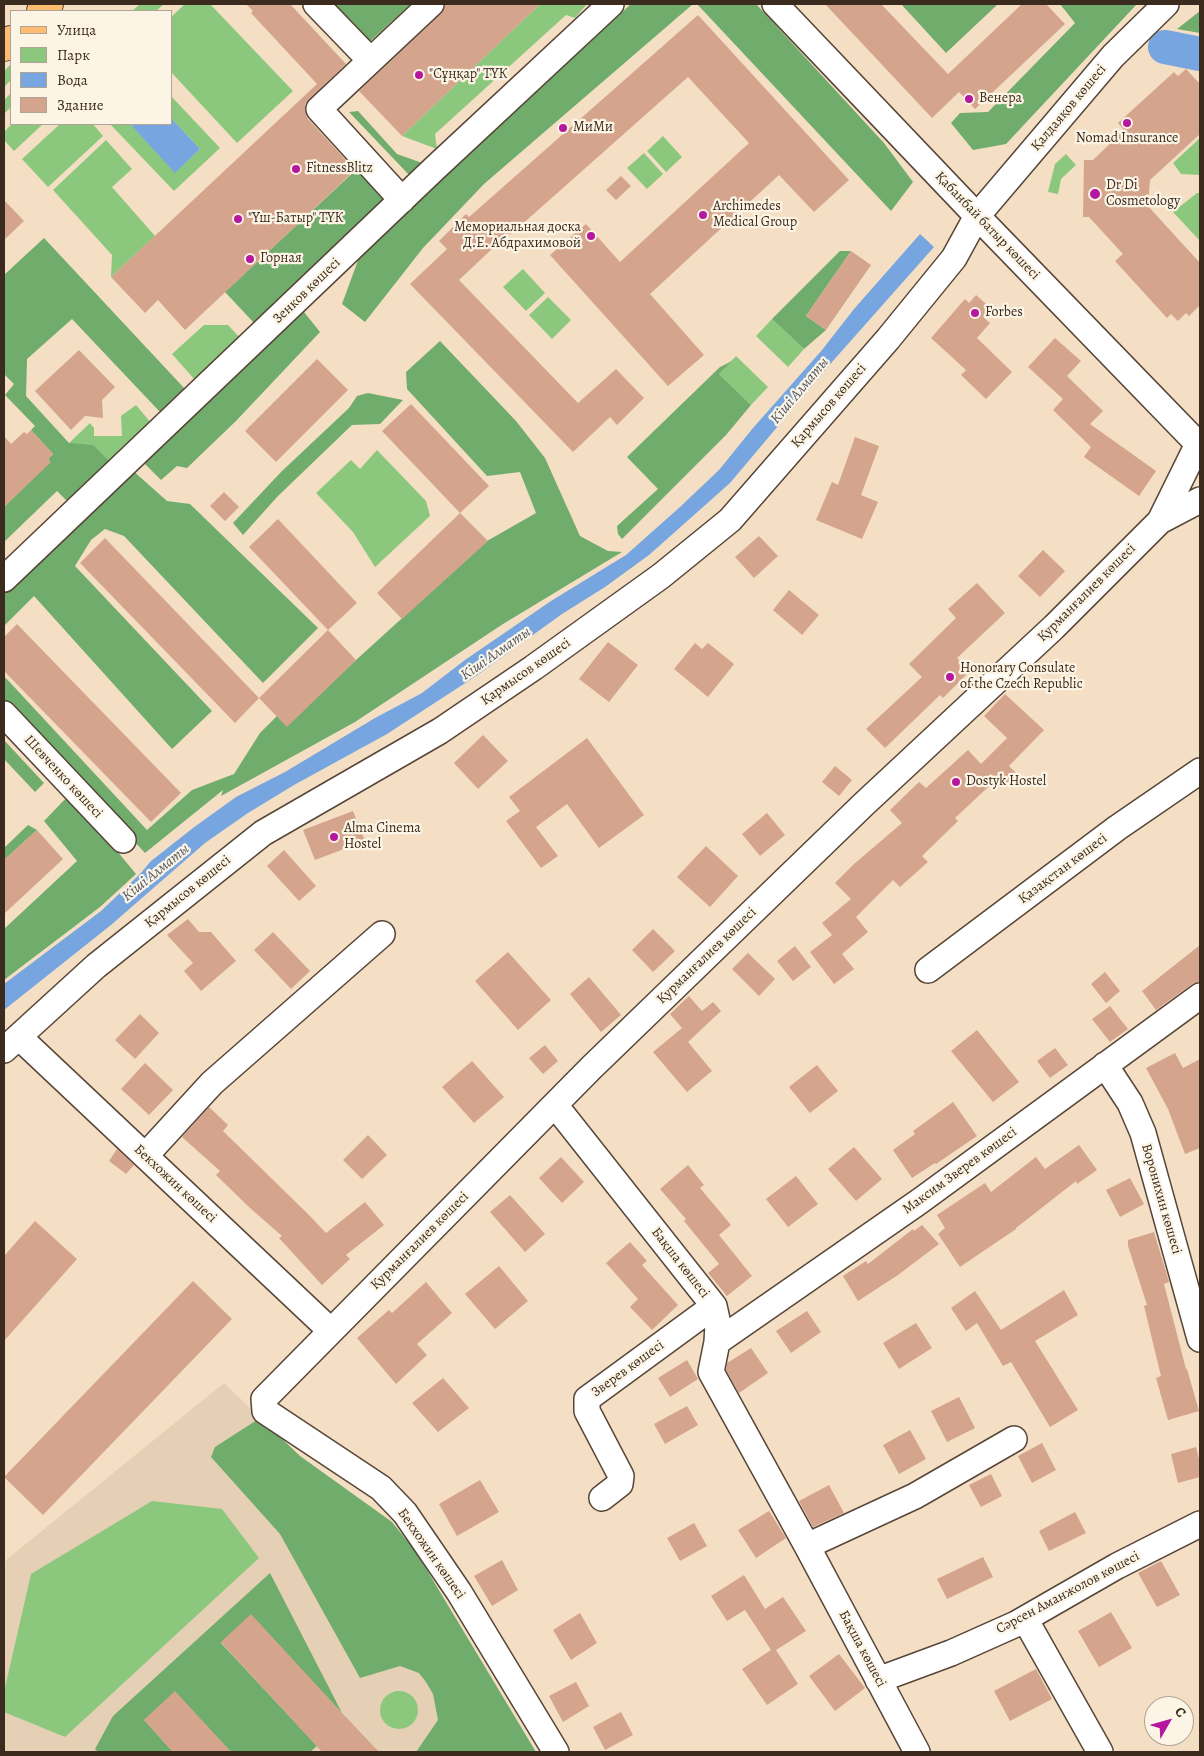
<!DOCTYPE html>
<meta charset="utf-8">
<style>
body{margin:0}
#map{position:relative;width:1204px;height:1756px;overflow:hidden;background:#f5dfc4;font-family:Alegreya,serif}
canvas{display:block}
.frame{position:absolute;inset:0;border:5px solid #3b2a1e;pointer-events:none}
.legend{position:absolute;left:10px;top:10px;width:162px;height:115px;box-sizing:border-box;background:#fcf5e5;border:1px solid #afa495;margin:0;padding:6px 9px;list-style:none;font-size:15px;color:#3b2a1e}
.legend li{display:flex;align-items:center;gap:10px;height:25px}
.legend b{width:25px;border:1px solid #afa495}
.north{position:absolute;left:1144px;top:1696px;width:50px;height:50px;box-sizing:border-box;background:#fcf5e5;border:1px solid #afa495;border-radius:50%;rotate:52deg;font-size:14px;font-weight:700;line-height:20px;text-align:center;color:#3b2a1e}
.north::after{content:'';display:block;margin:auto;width:18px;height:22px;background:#b5179e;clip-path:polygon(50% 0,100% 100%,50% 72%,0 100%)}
</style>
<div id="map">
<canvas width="1204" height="1756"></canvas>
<div class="frame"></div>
<ul class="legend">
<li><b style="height:6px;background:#fdbc6f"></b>Улица</li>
<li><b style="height:14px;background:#8bc87d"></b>Парк</li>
<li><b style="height:14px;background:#76a5df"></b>Вода</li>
<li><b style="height:14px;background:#d4a48d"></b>Здание</li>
</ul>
<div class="north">С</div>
</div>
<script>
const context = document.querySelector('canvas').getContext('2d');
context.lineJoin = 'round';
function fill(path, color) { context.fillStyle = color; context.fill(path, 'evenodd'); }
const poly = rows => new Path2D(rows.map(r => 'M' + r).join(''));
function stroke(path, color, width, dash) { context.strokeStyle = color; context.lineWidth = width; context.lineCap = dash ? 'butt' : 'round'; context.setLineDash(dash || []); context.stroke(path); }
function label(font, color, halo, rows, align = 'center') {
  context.font = font + ' Alegreya,serif'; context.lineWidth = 4.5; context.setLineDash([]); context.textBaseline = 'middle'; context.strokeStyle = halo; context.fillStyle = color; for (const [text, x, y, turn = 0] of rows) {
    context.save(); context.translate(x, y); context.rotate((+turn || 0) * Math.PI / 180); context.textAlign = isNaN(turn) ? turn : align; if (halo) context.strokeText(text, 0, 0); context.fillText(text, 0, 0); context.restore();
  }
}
const built = poly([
 [224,1383,300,1456,392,1522,416,1552,536,1752,4,1752,4,1578,6,1560]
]);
const green = poly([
 [140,4,164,4,156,11,132,11],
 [185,4,210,4,293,91,237,143,171,72,171,17],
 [540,4,587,4,575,18,566,15,435,134,437,149,402,136],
 [11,64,11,80,4,87,4,71],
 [11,93,11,107,4,114,4,100],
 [171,96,220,148,174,191,110,124,130,124,175,172,200,149,171,118],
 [12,124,43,124,14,151,4,140,4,132],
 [60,124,93,124,103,136,48,187,22,159],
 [663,136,682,157,666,172,647,151],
 [1200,138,1200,175,1181,174,1173,163],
 [106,140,132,169,112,187,155,236,111,277,112,255,53,190],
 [644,153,663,174,647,189,627,168],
 [1066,154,1076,165,1061,179,1058,194,1048,192,1055,164],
 [1197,193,1200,193,1200,241,1173,212],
 [523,269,545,293,526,311,503,287],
 [548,297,571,320,552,339,529,315],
 [772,319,804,349,788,367,756,336],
 [204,325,228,325,241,339,195,380,172,354],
 [736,356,768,387,751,405,719,374],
 [136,405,152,424,111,463,69,443,90,423,94,428,94,436,122,436,121,416],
 [377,450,426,501,430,516,375,567,353,532,316,493,351,460,360,469],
 [152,1501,222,1509,259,1558,65,1737,4,1712,4,1692,31,1574],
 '380 1710a19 19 0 1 1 38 0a19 19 0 1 1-38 0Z'
]);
const forest = poly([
 [330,4,411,4,368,43],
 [631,4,693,4,484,184,423,248,365,322,342,304,360,255,451,168],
 [697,4,756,4,884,143,913,182,891,211],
 [901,4,998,4,946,53],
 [1060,4,1137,4,1006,144,973,150,951,123,960,113,988,112,1075,23],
 [1200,11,1200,33,1177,29],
 [358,111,397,154,425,164,411,177,349,112],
 [359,167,391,198,255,324,225,292],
 [44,238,185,389,160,412,72,319,27,359,26,396,69,443,93,445,111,463,69,503,57,491,4,542,4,507,50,462,48,459,53,454,31,430,35,426,5,395,14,384,4,374,4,275],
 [840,251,851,251,806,316,826,330,804,349,772,319],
 [300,307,320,332,236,421,187,468,177,466,161,480,141,460],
 [440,341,516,421,545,458,580,536,608,551,622,552,503,624,355,722,221,796,223,790,145,853,4,702,4,676,147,830,192,790,234,774,260,733,277,716,287,726,356,660,487,541,536,513,520,472,487,476,407,389,406,372],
 [732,361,719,374,751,405,726,435,622,539,618,534,617,526,658,489,627,457,720,367],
 [368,393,403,400,380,424,352,425,277,497,243,535,233,523,282,471,349,408,357,396],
 [131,469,167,501,190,504,318,628,263,683,124,536,105,529,91,540,75,566,212,711,172,749,34,596,4,626,4,592],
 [4,740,44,783,35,792,4,759],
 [70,794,136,874,100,907,4,980,4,929,77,861,44,821],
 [28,825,37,830,4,860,4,848],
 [260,1418,300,1456,392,1522,416,1552,536,1752,416,1752,438,1720,433,1694,426,1682,419,1673,400,1666,360,1678,280,1534,211,1457,215,1447],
 [270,1573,342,1713,251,1615,221,1643,317,1746,310,1752,231,1752,175,1692,144,1720,173,1752,98,1752,95,1749,113,1716]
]);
const water = poly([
 [171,118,200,149,175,173,130,124,171,124],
 [920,234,934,247,832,362,730,483,649,555,605,587,562,614,476,676,387,734,294,785,248,813,205,843,111,925,4,1010,4,984,101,911,140,874,151,861,193,828,236,797,285,772,375,718,422,693,465,660,551,601,626,555,680,507,719,470,753,428,822,350,854,309]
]);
const river = poly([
 [1165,47,1200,54]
]);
const building = poly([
 [246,4,290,4,346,64,309,99,305,104,305,112,308,119,355,170,185,330,158,300,145,313,111,277,317,84,251,13,253,11],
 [446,4,540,4,402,136,359,91,441,14],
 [825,4,881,4,948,74,1022,4,1046,4,1065,24,975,109,959,92,932,118],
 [698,15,849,180,814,212,779,175,650,294,704,355,668,386,550,255,586,224,620,262,749,143,688,77,510,235,509,233,459,280,578,403,616,369,644,398,617,425,610,417,573,452,410,284,447,249,439,241,466,214,469,217],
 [1186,69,1200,84,1200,134,1150,180,1148,206,1200,263,1200,305,1189,316,1186,313,1178,321,1171,314,1167,318,1115,261,1123,254,1089,217,1083,217,1084,160,1093,160,1124,130,1118,123,1174,72,1178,76],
 [621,176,631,186,616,200,606,190],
 [4,200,24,221,4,240],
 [851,251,871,265,826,330,806,316],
 [976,295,993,310,985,319,990,323,977,338,1012,372,986,399,961,375,966,370,931,338,965,299,969,303],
 [1055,338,1081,361,1067,376,1103,411,1090,424,1156,471,1139,496,1084,457,1091,447,1053,410,1063,399,1028,367],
 [79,350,115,387,102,400,103,418,85,416,71,430,35,391],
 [317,359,348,390,276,462,245,431],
 [411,404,489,486,460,513,382,431],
 [31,430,53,454,48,459,51,462,4,507,4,436,11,444,24,432,27,434],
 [855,437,879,446,861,495,878,502,862,539,816,520,832,482,838,485],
 [224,492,239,507,225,521,210,506],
 [460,513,488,541,402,619,377,593],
 [278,519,357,603,328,630,249,547],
 [759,536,778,556,754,578,735,557],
 [105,538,259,698,235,723,80,563],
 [1043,550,1065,571,1040,597,1018,576],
 [977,583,1005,613,957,658,970,671,943,698,940,695,885,748,866,729,922,677,909,664,956,618,948,609],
 [789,590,819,615,802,635,773,610],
 [17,624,181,793,151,822,4,671,4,637],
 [328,630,356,660,287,727,259,698],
 [608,642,638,665,609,702,579,679],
 [695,643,702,649,708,643,734,664,708,697,674,669],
 [1005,694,1044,730,1009,766,1017,774,1006,784,999,777,955,818,958,821,922,856,928,862,900,887,893,880,856,917,868,932,842,954,854,969,834,984,810,952,832,935,822,923,851,899,835,883,854,864,902,823,890,810,919,782,926,788,968,750,981,764,1007,738,984,716],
 [483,735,508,761,478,789,454,763],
 [587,738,644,815,599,848,567,804,536,827,558,856,541,868,506,821,520,811,509,797],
 [835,766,852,780,839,796,822,782],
 [353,811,365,841,315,860,303,830],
 [767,813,785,835,760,856,742,834],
 [37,830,63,859,4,914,4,860],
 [706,846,738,876,710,907,677,877],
 [284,850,316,886,299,901,267,866],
 [188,919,199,932,211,932,236,961,201,991,184,971,193,963,167,935],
 [653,929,675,951,653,972,632,950],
 [273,932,310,971,291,989,254,950],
 [1200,945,1200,982,1192,984,1156,1010,1142,991],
 [795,946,811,967,793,981,777,961],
 [508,952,551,1000,518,1030,475,981],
 [748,953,775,979,759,996,732,969],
 [1105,972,1120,991,1106,1003,1091,984],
 [589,977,621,1015,601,1032,570,994],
 [689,996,702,1011,713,1002,721,1011,688,1042,712,1071,687,1092,653,1052,682,1028,670,1014],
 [1110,1006,1128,1029,1110,1042,1092,1019],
 [140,1014,159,1033,135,1059,115,1040],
 [977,1030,1019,1082,993,1102,951,1051],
 [545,1045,558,1061,543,1074,529,1058],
 [1055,1048,1068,1065,1050,1078,1037,1061],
 [1175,1053,1183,1068,1200,1059,1200,1148,1185,1154,1168,1109,1146,1068],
 [472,1061,504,1097,474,1123,442,1087],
 [145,1063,173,1090,149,1115,121,1089],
 [817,1065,838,1091,810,1113,789,1087],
 [953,1102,977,1136,936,1164,935,1163,912,1178,893,1150,915,1134,913,1131],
 [209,1107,228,1125,223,1131,310,1216,326,1233,365,1202,384,1225,346,1255,350,1259,322,1285,279,1238,282,1236,250,1208,216,1175,220,1171,182,1137],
 [368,1135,387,1155,362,1179,343,1160],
 [1079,1145,1097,1170,1077,1184,1076,1181,1016,1228,1016,1229,960,1267,938,1234,945,1228,937,1215,985,1183,991,1192,1036,1157,1045,1169],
 [854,1147,882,1179,856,1201,828,1169],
 [117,1149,134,1165,126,1174,109,1161],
 [561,1157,584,1182,562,1203,539,1178],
 [688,1165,704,1185,700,1188,731,1225,719,1235,752,1276,727,1296,708,1273,719,1264,684,1221,686,1219,660,1189],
 [796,1176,818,1204,788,1227,766,1199],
 [1130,1178,1144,1204,1120,1217,1106,1190],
 [510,1195,545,1234,525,1252,490,1212],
 [35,1221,77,1259,4,1341,4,1256],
 [922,1225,939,1244,898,1275,858,1301,843,1276,866,1261,868,1264,913,1229,914,1231],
 [1154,1232,1169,1282,1164,1284,1186,1369,1187,1369,1199,1411,1168,1420,1156,1378,1161,1376,1144,1306,1147,1305,1128,1246,1128,1240],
 [630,1242,647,1261,642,1265,678,1305,652,1330,630,1307,638,1299,606,1263],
 [499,1266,528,1301,495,1329,465,1294],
 [193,1281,232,1319,43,1515,4,1477],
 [426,1282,452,1313,417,1344,427,1355,396,1384,357,1338,389,1310,392,1313],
 [1064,1290,1078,1315,1035,1341,1078,1410,1050,1427,1011,1362,1003,1366,977,1323,966,1331,951,1308,975,1291,1001,1330],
 [807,1311,821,1332,791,1353,776,1331],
 [916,1323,932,1348,899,1369,883,1343],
 [751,1348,768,1373,739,1393,726,1370,727,1363],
 [687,1360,698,1379,670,1397,658,1378],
 [443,1378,469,1408,438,1432,412,1403],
 [959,1397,975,1428,947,1442,931,1411],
 [687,1406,698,1425,665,1444,654,1424],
 [910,1430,926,1459,899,1474,883,1445],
 [1042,1443,1056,1470,1032,1483,1018,1456],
 [1196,1447,1200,1463,1200,1477,1178,1483,1171,1454],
 [991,1474,1002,1496,981,1507,969,1485],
 [480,1480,499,1512,457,1536,439,1504],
 [829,1485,844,1513,813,1527,799,1501],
 [769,1511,786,1538,756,1558,738,1530],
 [1075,1512,1086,1533,1049,1551,1039,1531],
 [694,1523,707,1546,680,1561,667,1538],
 [983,1557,993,1577,947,1599,937,1579],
 [502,1560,518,1590,492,1606,474,1576],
 [1161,1561,1180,1595,1157,1607,1138,1573],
 [744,1575,765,1609,783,1597,806,1631,776,1650,798,1684,767,1705,742,1669,771,1650,745,1610,727,1621,711,1596],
 [1111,1612,1132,1648,1099,1667,1078,1631],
 [580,1613,597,1643,571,1660,553,1630],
 [251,1614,342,1713,379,1752,322,1752,221,1642],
 [839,1654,865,1688,835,1711,809,1676],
 [1036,1669,1052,1699,1010,1721,994,1691],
 [576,1682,589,1706,563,1722,549,1696],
 [175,1691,231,1752,173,1752,144,1720],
 [621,1712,633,1735,605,1750,593,1727]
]);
const minor = poly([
 [316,4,370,60],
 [775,4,977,216,1200,446],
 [402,200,319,109,431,4],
 [1198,444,1160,521,1200,500],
 [4,579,435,168,611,4],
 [4,714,123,840],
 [928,970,1117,828,1200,771],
 [19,1037,331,1331],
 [4,1050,96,966,263,833,440,731,533,668,661,576,730,520,888,339,954,258,977,216,1113,56,1166,4],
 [1105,1065,1130,1103,1143,1133,1200,1339],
 [555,1105,714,1306,718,1324,717,1342,711,1372,807,1546,917,1752],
 [146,1155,212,1083,382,934],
 [717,1342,920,1201,1200,996],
 [602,1498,620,1484,621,1476,587,1411,587,1399,714,1306],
 [807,1546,915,1496,1014,1439],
 [1025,1619,1100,1752],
 [878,1680,951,1653,1016,1624,1117,1566,1200,1524],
 [556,1752,459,1592,405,1513,381,1488,265,1411,264,1399,591,1068,864,804,1054,627,1160,521]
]);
const major = poly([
 [41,11,49,4],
 [4,47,11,40]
]);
const markers = [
 [419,75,5,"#b5179e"],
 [969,99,5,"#b5179e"],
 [1127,123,5,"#b5179e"],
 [563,128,5,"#b5179e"],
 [296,169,5,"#b5179e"],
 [1095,194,6,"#b5179e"],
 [703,215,5,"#b5179e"],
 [238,219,5,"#b5179e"],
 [591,236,5,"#b5179e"],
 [250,259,5,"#b5179e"],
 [975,313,5,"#b5179e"],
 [950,677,5,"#b5179e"],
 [956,782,5,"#b5179e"],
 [334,837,5,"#b5179e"]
];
const poiNames = [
 ["\"Сұңқар\" ТҮК",429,75],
 ["Венера",979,99],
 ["МиМи",573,128],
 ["Nomad Insurance",1127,139,"center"],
 ["FitnessBlitz",306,169],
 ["Dr Di",1106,186],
 ["Cosmetology",1106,202],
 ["Archimedes",713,207],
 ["Medical Group",713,223],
 ["\"Үш-Батыр\" ТҮК",248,219],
 ["Мемориальная доска",581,228,"right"],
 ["Д.Е. Абдрахимовой",581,244,"right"],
 ["Горная",260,259],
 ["Forbes",985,313],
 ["Honorary Consulate",960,669],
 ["of the Czech Republic",960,685],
 ["Dostyk Hostel",966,782],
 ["Alma Cinema",344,829],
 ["Hostel",344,845]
];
const streetNames = [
 ["Қалдаяқов көшесі",1069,108,-50],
 ["Қабанбай батыр көшесі",987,226,46],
 ["Зенков көшесі",307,291,-44],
 ["Қармысов көшесі",829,406,-49],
 ["Қурманғалиев көшесі",1087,593,-45],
 ["Қармысов көшесі",526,672,-35],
 ["Шевченко көшесі",63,777,47],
 ["Қазақстан көшесі",1063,869,-37],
 ["Қармысов көшесі",188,892,-39],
 ["Қурманғалиев көшесі",707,956,-44],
 ["Максим Зверев көшесі",960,1171,-36],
 ["Бекхожин көшесі",175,1184,43],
 ["Воронихин көшесі",1161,1199,74],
 ["Қурманғалиев көшесі",420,1241,-45],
 ["Бақша көшесі",680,1263,52],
 ["Зверев көшесі",628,1369,-36],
 ["Бекхожин көшесі",431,1554,55],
 ["Сәрсен Аманжолов көшесі",1068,1593,-28],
 ["Бақша көшесі",862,1649,62]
];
const waterNames = [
 ["Кіші Алматы",800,391,-50],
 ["Кіші Алматы",496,654,-35],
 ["Кіші Алматы",156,873,-39]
];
fill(built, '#e6d0b5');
fill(green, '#8bc87d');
fill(forest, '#70ac6c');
fill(water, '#76a5df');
stroke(river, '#76a5df', 34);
fill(building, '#d4a48d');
stroke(minor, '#574537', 28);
stroke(major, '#574537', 30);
stroke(minor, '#fff', 25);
stroke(major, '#fdbc6f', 28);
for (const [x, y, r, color] of markers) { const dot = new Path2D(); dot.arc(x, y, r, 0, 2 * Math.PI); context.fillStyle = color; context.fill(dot); stroke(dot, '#fcf5e5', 2); }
label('14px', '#3b2a1e', '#fcf5e5', poiNames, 'left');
label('14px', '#3b2a1e', '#fcf5e5', streetNames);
label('italic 15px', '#505562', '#fcf5e5', waterNames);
</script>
